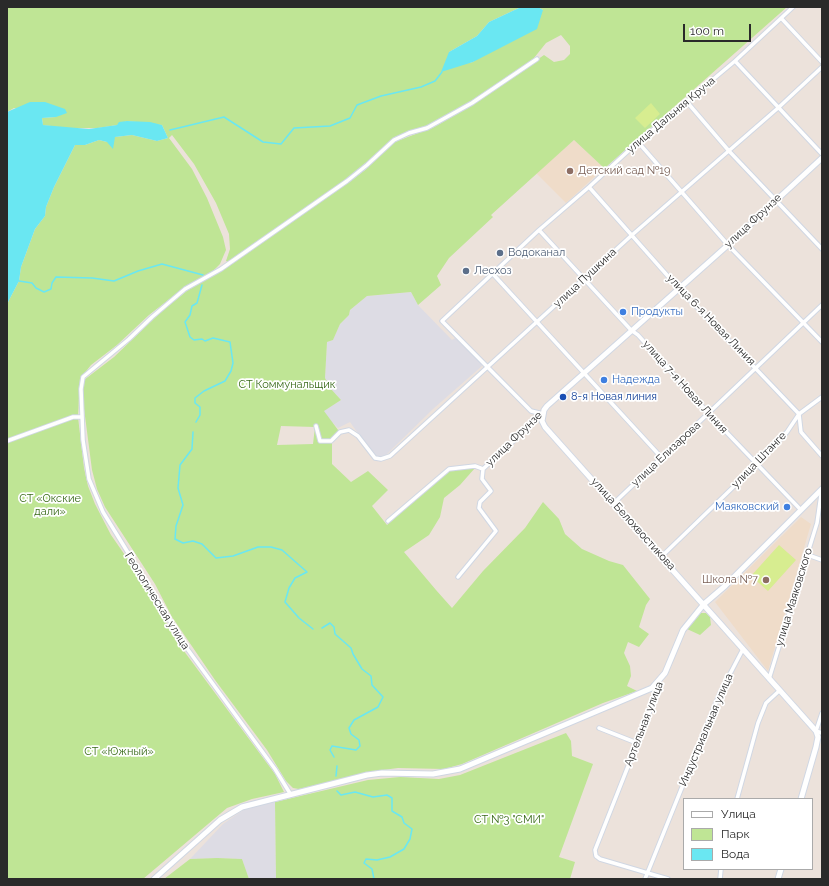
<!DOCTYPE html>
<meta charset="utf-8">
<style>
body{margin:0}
#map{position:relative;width:829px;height:886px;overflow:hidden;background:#ece2db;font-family:Raleway,sans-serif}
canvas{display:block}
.frame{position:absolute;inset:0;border:8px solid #2a2a2a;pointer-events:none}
.legend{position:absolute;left:683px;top:798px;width:130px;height:72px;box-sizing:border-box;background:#fff;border:1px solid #aaa;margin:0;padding:5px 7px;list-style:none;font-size:12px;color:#2a2a2a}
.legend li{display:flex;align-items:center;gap:8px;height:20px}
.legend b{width:20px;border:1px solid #aaa}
.scale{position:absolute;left:683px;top:24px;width:68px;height:18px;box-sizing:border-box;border:2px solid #2a2a2a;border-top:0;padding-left:5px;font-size:12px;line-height:14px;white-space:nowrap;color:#2a2a2a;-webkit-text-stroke:3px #fff;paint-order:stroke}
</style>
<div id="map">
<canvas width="829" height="886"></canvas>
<div class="frame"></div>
<ul class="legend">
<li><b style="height:5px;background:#fff"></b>Улица</li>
<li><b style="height:11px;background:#bfe595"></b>Парк</li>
<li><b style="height:11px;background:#6ae7f2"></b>Вода</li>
</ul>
<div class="scale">100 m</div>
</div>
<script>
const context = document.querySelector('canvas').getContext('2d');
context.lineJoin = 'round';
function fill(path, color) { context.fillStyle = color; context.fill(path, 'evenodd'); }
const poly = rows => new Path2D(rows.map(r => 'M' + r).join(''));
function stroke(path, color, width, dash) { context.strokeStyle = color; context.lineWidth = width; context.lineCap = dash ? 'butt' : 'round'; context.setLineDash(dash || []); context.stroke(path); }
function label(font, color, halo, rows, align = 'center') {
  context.font = font + ' Raleway,sans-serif'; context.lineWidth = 3.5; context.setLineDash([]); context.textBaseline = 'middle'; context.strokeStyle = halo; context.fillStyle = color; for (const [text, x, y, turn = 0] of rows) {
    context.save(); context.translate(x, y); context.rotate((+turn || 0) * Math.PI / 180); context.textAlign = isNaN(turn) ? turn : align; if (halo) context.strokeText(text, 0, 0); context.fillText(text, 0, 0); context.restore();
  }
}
const industrial = poly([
 [411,292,418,305,452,340,455,338,481,362,482,366,433,409,386,455,381,457,374,456,350,422,338,428,333,423,332,423,323,411,341,400,331,389,325,378,327,342,333,340,340,324,349,315,350,310,367,296],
 [275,802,276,879,249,879,242,859,217,858,190,859,223,824,239,813,247,808]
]);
const education = poly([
 [574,140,604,168,566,203,536,173],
 [801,517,811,524,768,671,715,602]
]);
const green = poly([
 [7,7,521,7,489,22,477,36,449,52,459,65,473,62,543,10,538,7,787,7,606,167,604,168,574,140,491,215,493,217,449,258,437,276,441,285,418,305,411,292,367,296,350,310,349,315,340,324,333,340,327,342,325,378,331,389,341,400,324,411,341,434,332,443,332,464,351,482,368,471,388,490,372,506,387,525,448,471,475,468,460,485,444,498,440,517,429,535,404,552,436,590,452,608,483,571,525,528,543,502,559,519,565,534,582,549,609,561,623,565,650,599,646,605,639,627,649,634,639,647,628,642,624,653,630,666,631,676,627,686,637,691,603,703,462,764,444,769,398,768,375,771,299,789,293,788,286,781,267,750,215,680,172,617,155,584,105,507,97,489,92,470,82,393,84,380,114,357,162,311,188,290,225,268,309,208,339,189,365,170,392,143,434,127,474,104,544,55,554,62,564,60,570,54,570,46,561,35,546,43,534,58,523,66,470,102,429,125,412,130,395,137,350,177,228,262,226,261,230,249,229,234,216,203,194,164,172,135,169,138,192,169,207,198,223,237,226,250,220,264,213,271,185,287,149,315,117,345,91,365,80,379,78,417,84,468,88,486,95,504,111,535,136,571,178,643,275,774,284,792,252,799,227,808,143,879,7,879,7,304,19,281,21,267,35,229,45,216,46,207,54,187,75,145,85,145,99,140,107,142,115,137,132,135,157,141,168,138,162,125,127,121,117,125,98,128,66,128,43,125,42,118,56,117,14,108,7,112],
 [281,426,315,427,313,444,277,445],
 [701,613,706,613,710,617,711,625,700,635,687,629],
 [566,733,571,741,572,756,593,764,559,857,575,862,570,879,276,879,275,802,368,780,400,777,439,779,460,775],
 [217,858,242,859,249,879,164,879,190,859]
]);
const pitch = poly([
 [651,103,660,114,645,128,635,118],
 [779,545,796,560,768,591,751,576]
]);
const water = poly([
 [521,7,538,7,543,10,537,29,473,62,441,72,449,52,477,36,489,22],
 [30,102,45,102,65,109,67,113,56,117,42,118,43,125,89,129,117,125,119,122,127,121,150,122,162,125,168,138,157,141,132,135,115,137,113,149,107,142,99,140,85,145,75,145,54,187,46,207,45,216,35,229,21,267,19,281,7,304,7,112]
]);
const stream = poly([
 [170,130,224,117,263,142,281,144,294,128,330,126,350,118,357,105,381,96,421,87,435,81,442,72],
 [19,281,32,283,36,288,44,292,51,289,52,283,56,277,92,278,114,281,138,271,162,264,203,275],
 [196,422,200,415,200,407,195,403,195,398,204,391,225,381,231,371,233,363,230,342,213,338,205,341,202,339,194,340,190,337,185,322,190,315,192,306,197,303,202,285],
 [193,432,192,449,180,465,178,488,183,505,176,526,175,539,183,543,193,541,202,544,216,558,233,556,258,547,271,547,282,550,307,572,295,578,289,588,285,602,299,618,313,629],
 [322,628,330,623,334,627,335,634,351,648,353,654,362,669,371,676,372,685,383,697,378,707,354,720,349,728,351,734,359,740,360,746,356,750,332,746,330,750,334,757],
 [336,776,337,766],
 [337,791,341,795,355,792,373,797,387,795,392,798,392,811,402,817,404,823,412,829,410,839,404,849,390,857,377,860,366,859,364,863,372,869,374,879]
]);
const street = poly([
 [781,18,822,62],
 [735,61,822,154],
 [687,102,729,151,822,249],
 [638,142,728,245,822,342],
 [589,187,674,283,799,414,801,432,822,456],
 [539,230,631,330,638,335,709,414,800,509],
 [492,273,662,458],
 [543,414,531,411,442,321,539,230,589,187,638,142,735,61,793,7],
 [316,426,320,441,331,441,340,432,349,430,358,436,375,458,381,459,390,456,632,235,778,108,822,67],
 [7,441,73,417,81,417],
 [614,503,822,305],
 [388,521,449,469,475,466,483,469],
 [808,555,822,560],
 [662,556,757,464,787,432,799,414,822,397],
 [458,577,496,531,479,508,480,502,491,491,482,479,483,469,543,414],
 [769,679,817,523,821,495,820,491],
 [658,683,655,698,595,850,596,856,600,859,668,879],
 [822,713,816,731,822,733],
 [599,728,637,743],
 [291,795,275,769,186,647,103,512,89,479,83,440,81,389,83,377,129,339,152,317,185,289,221,269,347,181,367,165,394,140,409,133,427,128,472,103,537,59],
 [737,799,758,723,766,703,779,691],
 [645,879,720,693,743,649],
 [720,879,721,869]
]);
const secondary = poly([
 [801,799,816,747,818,737,816,731,545,427,542,421,544,410,547,406,728,245,822,158],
 [154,879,220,820,242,807,367,775,382,773,433,774,460,769,652,688,665,673,683,630,704,604,725,586,822,489],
 [778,879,781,869]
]);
const markers = [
 [570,171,4,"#8d6e63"],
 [500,253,4,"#5c6f8a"],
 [466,271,4,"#5c6f8a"],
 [623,312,4,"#3f7fe0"],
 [604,380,4,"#3f7fe0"],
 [563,397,4,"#1a4fb4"],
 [787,507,4,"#3f7fe0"],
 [766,580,4,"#8d6e63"]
];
const streetNames = [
 ["улица Дальняя Круча",671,115,-40],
 ["улица Фрунзе",753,221,-43],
 ["улица Пушкина",585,278,-43],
 ["улица 6-я Новая Линия",711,320,46],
 ["улица 7-я Новая Линия",685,387,48],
 ["улица Фрунзе",514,439,-44],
 ["улица Елизарова",666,454,-43],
 ["улица Штанге",759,460,-46],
 ["улица Белохвостикова",633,524,48],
 ["улица Маяковского",794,597,-73],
 ["Геологическая улица",157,601,58],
 ["Артельная улица",644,724,-69],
 ["Индустриальная улица",706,730,-67]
];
const educationNames = [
 ["Детский сад №19",578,171],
 ["Школа №7",758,580,"right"]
];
const serviceNames = [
 ["Водоканал",508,253],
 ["Лесхоз",474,271]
];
const shopNames = [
 ["Продукты",631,312],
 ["Надежда",612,380],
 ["Маяковский",779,507,"right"]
];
const parkNames = [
 ["СТ Коммунальщик",287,385],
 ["СТ «Окские",50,499],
 ["дали»",50,512],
 ["СТ «Южный»",119,752],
 ["СТ №3 \"СМИ\"",509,820]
];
const transitNames = [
 ["8-я Новая линия",571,397]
];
fill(industrial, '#dddce4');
fill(education, '#efdcc9');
fill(green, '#bfe595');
fill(pitch, '#d7ed90');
fill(water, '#6ae7f2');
stroke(stream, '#6ae7f2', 1.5);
stroke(street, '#d0d7e3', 5.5);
stroke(secondary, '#d0d7e3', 7);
stroke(street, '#fff', 3.5);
stroke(secondary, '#fff', 5);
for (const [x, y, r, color] of markers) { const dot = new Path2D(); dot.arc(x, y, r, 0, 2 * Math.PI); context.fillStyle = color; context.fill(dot); stroke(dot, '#fff', 1.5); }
label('11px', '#2a2a2a', '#fff', streetNames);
label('11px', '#785e54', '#fff', educationNames, 'left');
label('11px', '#4e5e75', '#fff', serviceNames, 'left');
label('11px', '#366cbe', '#fff', shopNames, 'left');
label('11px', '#376917', '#fff', parkNames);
label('11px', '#164399', '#fff', transitNames, 'left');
</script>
